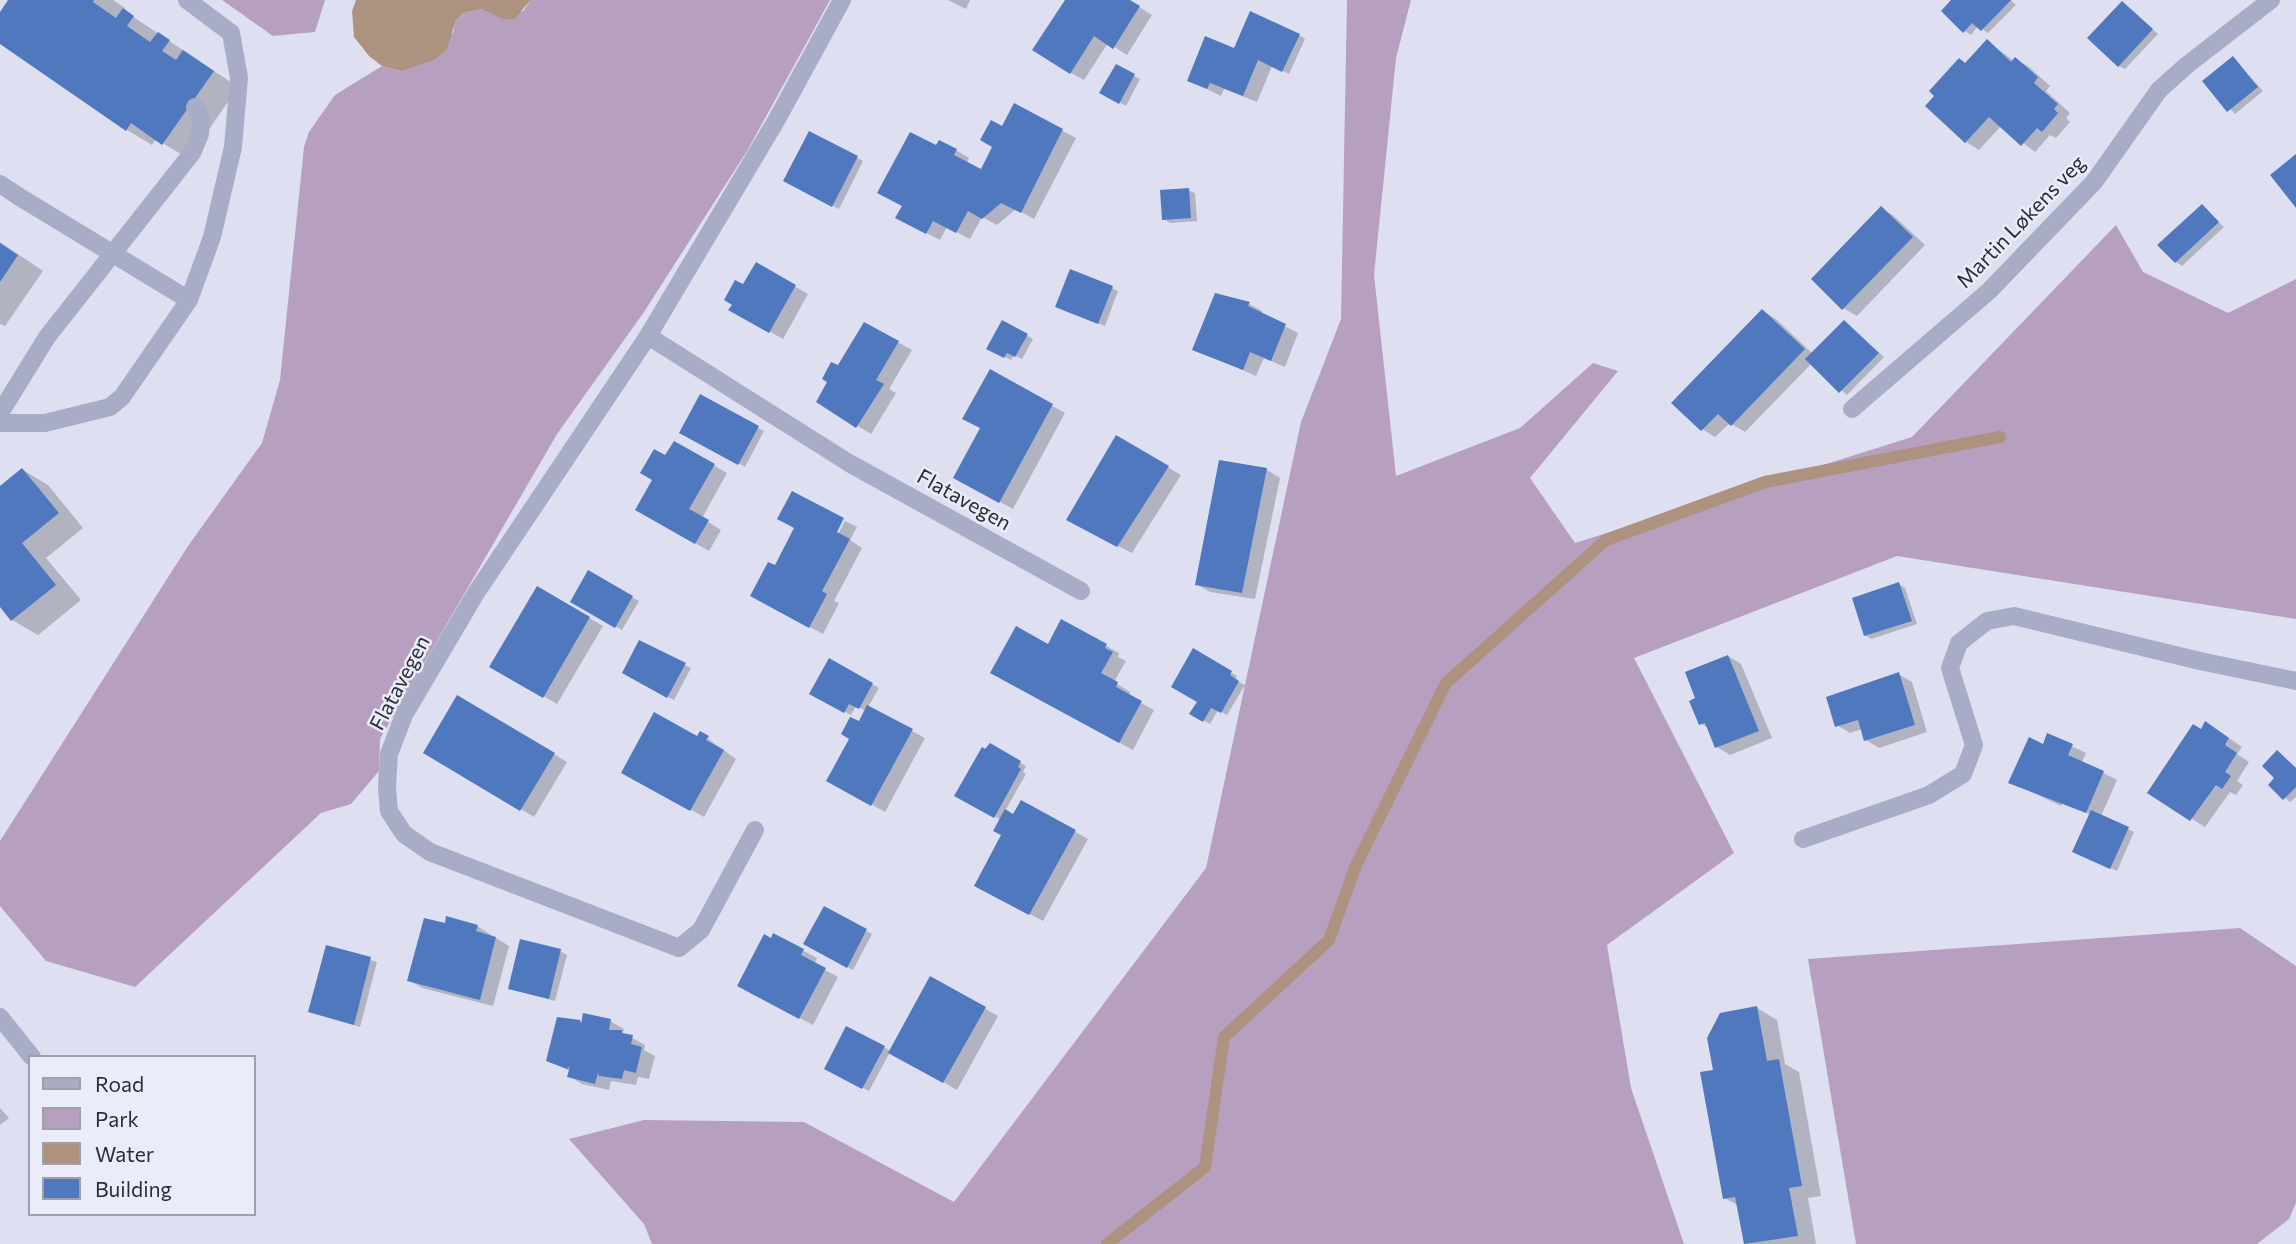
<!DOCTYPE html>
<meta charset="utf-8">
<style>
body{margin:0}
#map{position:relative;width:2296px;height:1244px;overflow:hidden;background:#dee0f1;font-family:Commissioner,sans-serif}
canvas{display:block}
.legend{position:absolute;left:28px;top:1055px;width:228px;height:161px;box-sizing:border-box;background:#ebecf9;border:2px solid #9ea0ab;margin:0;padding:9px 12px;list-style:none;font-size:21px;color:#2a2e37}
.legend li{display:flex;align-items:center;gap:14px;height:35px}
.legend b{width:35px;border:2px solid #9ea0ab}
</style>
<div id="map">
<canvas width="2296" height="1244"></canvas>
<ul class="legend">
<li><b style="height:9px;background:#a8acc6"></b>Road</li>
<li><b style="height:19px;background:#b79fc0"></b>Park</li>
<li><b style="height:19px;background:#ad937f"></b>Water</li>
<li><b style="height:19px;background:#4f78bf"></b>Building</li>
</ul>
</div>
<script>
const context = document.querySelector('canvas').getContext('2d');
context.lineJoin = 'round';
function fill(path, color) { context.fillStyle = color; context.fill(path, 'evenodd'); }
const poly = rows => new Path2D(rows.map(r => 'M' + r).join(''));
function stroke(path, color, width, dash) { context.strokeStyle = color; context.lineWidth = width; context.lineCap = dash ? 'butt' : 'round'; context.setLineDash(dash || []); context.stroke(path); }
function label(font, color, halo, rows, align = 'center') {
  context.font = font + ' Commissioner,sans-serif'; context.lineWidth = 5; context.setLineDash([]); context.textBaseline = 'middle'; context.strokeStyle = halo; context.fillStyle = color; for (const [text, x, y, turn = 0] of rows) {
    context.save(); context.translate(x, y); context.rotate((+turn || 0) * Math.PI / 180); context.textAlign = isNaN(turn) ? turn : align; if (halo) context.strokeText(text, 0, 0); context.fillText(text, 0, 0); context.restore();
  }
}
const green = poly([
 [222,0,325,0,315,32,273,36],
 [531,0,830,0,747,151,644,312,557,434,380,739,379,771,351,804,321,813,135,987,46,961,0,906,0,841,188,546,262,443,280,380,304,147,309,132,335,95,382,66,401,71,453,33,456,19,463,13,481,9,491,13,523,11],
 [1347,0,1411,0,1396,58,1374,275,1396,476,1520,428,1593,363,1618,371,1530,478,1575,543,1912,437,2116,225,2143,272,2228,313,2296,279,2296,619,1897,556,1634,658,1734,853,1607,945,1631,1088,1684,1244,652,1244,644,1224,569,1139,644,1120,804,1122,954,1202,1206,868,1301,422,1341,319],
 [2240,928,2296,966,2296,1203,2289,1219,2257,1244,1856,1244,1808,959]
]);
const water = poly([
 [356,0,531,0,514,19,503,19,481,9,463,13,456,20,447,49,434,60,401,71,382,66,369,56,354,37,352,11]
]);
const shadow = poly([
 [11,0,113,0,125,8,123,10,238,87,189,159,156,139,152,145,127,130,0,42,0,15],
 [948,0,970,0,966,9],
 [1067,0,1128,0,1152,15,1127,55,1108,43,1084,80,1071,73],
 [1954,0,2011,0,2016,5,1988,33,1978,26,1971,35,1965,31],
 [2123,3,2158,34,2125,69,2119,66],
 [1299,35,1305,39,1289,74,1272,66,1257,102,1224,89,1221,96,1189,80,1235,50],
 [1987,41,2014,61,2016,59,2029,67,2050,86,2046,91,2070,113,2066,118,2070,122,2056,138,2050,135,2035,152,2001,126,1979,150,1966,142,1966,64],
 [2233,58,2263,91,2235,114,2204,82],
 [1116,66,1140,79,1126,106,1102,92],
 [1015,106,1076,138,1034,219,1016,209,997,225,982,217,970,239,947,227,940,240,911,225,937,148,956,150,969,158,967,163,982,171],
 [810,133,863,161,839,209,785,180],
 [1188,190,1195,193,1197,221,1170,223,1164,219],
 [2202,206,2224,227,2182,266,2176,262],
 [1881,208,1894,216,1925,245,1857,316,1843,308],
 [0,242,43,271,5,326,0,324],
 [757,265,808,294,783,339,731,310],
 [1112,288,1118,291,1105,326,1063,310],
 [1249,304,1262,311,1261,314,1298,333,1285,367,1264,358,1256,376,1195,349],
 [1763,311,1776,319,1813,354,1845,322,1884,357,1847,395,1812,363,1745,432,1730,423,1715,437,1702,429],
 [1003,322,1033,339,1022,359,1014,355,1011,360,989,348],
 [864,324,912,350,889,389,896,393,871,434,818,402],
 [990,371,1065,413,1013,509,955,477,982,428],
 [700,397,764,431,745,467,681,432],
 [1117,437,1181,475,1132,553,1081,527],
 [674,443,727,473,702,518,721,530,709,551,637,510],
 [1221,462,1267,470,1280,478,1255,599,1210,592,1196,584],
 [23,470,48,485,83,528,46,558,81,600,38,635,12,620,0,604,0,488],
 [845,521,857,527,850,540,862,548,834,601,839,603,823,634,765,603,776,568,797,528,835,540],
 [589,572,639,601,622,630,572,601],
 [1899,584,1905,588,1917,624,1871,639,1865,635],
 [538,588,603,626,557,704,492,666],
 [1062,621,1119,653,1118,657,1126,661,1114,682,1130,692,1128,696,1154,710,1133,750,992,673,1049,646],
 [640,642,691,668,674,700,624,673],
 [1194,651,1237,676,1235,680,1245,685,1227,715,1218,710,1210,724,1191,713,1198,702],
 [1728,656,1741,664,1772,738,1730,755,1717,747,1710,729,1700,723,1697,698],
 [830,660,879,688,868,707,925,738,885,812,829,781,866,711,856,706,851,715,811,693],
 [1898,674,1912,682,1927,732,1879,748,1866,740,1862,729,1850,733,1837,725],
 [458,697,567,762,534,817,425,752],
 [2202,731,2219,731,2242,747,2237,754,2249,762,2237,781,2243,785,2236,795,2230,792,2205,827,2149,792],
 [700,733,736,759,704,817,623,772,698,738],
 [2048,735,2086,753,2082,762,2117,780,2101,816,2134,832,2117,871,2081,855,2091,815,2063,803,2061,806,2011,782,2043,746],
 [990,745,1026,766,1023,772,1026,774,1005,811,1014,816,1022,802,1088,839,1043,921,990,893,1004,835,1001,820,957,795],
 [2278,752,2296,768,2296,797,2290,802,2270,785,2276,778],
 [824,908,872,934,853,970,805,943],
 [446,925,477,926,509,946,493,1006,422,988,409,980],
 [774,935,817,958,814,964,838,977,813,1025,752,993],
 [328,947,377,962,360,1027,310,1012],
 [560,951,567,955,555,1001,510,989],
 [931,978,998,1016,957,1090,890,1052,869,1091,832,1072,847,1028,891,1051],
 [1757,1008,1777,1020,1785,1064,1799,1072,1821,1196,1808,1198,1816,1244,1747,1244,1739,1206,1725,1198,1715,1071],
 [610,1021,624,1029,623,1033,645,1045,644,1050,655,1056,649,1079,638,1077,636,1085,611,1081,609,1090,582,1084,569,1076,570,1071,548,1060,579,1022],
 [0,1108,9,1118,0,1125]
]);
const stream = poly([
 [1107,1244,1205,1167,1224,1037,1329,940,1356,865,1446,683,1606,540,1765,482,2000,437]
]);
const building = poly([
 [8,0,94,0,93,2,116,18,123,8,134,16,127,26,150,42,158,32,170,40,162,51,176,60,183,50,214,71,162,145,131,123,126,131,0,44,0,12],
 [1065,0,1130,0,1140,6,1113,49,1094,36,1070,74,1032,50],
 [1951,0,2011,0,1981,31,1972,23,1963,33,1941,11],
 [2122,1,2153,29,2118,67,2087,38],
 [1250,11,1300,34,1282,72,1258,60,1243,96,1210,83,1207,89,1187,81,1205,36,1234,48],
 [1987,39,2011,62,2015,57,2038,77,2034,83,2058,104,2054,109,2058,113,2042,132,2037,128,2021,146,1989,117,1965,143,1925,106,1934,96,1929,91,1959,58,1965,63],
 [2233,56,2258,87,2227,112,2202,81],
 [1116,64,1135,74,1119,104,1099,93],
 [1014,103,1063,129,1021,213,1001,203,982,219,968,211,956,233,933,221,926,234,895,218,902,206,877,193,910,132,936,145,939,140,957,149,954,155,981,169,992,147,980,140,991,120,1002,126],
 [809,131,858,156,832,207,783,181],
 [2296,154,2296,208,2270,175],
 [1189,188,1191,218,1162,220,1160,190],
 [2202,204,2219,222,2175,263,2157,245],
 [1881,206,1913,237,1842,310,1811,279],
 [0,243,18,255,0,282],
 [756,262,796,285,769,333,728,310,732,305,724,300,735,280,743,284],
 [1070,269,1113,286,1098,324,1055,307],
 [1215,293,1250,302,1248,306,1286,324,1271,361,1250,352,1243,370,1192,350],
 [1762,309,1805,349,1731,426,1718,414,1701,431,1671,403],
 [1002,320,1028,334,1015,357,1007,353,1004,358,986,349],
 [1844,320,1879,353,1839,393,1805,359],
 [864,322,899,341,876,380,884,384,856,428,816,402,827,382,822,379,831,362,838,365],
 [990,369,1053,404,999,503,953,478,980,428,962,419],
 [700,394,759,426,738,465,679,433],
 [1116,435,1169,466,1117,547,1066,520],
 [674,441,715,464,689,509,709,520,695,544,635,510,652,480,640,473,654,449,665,455],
 [1219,460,1267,468,1242,593,1195,585],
 [22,468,59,513,22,543,56,585,11,621,0,607,0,486],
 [792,491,844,518,837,532,850,539,822,591,827,594,809,628,750,596,768,562,775,565,794,528,777,519],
 [588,570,633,596,615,628,570,602],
 [1899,582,1912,621,1864,636,1852,598],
 [537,586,590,617,543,698,489,667],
 [1061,619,1107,644,1105,648,1113,652,1101,673,1118,682,1116,687,1142,701,1119,743,990,673,1016,626,1048,644],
 [639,640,686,663,667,698,622,673],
 [1193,648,1232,671,1230,675,1239,681,1221,713,1211,708,1203,722,1189,714,1197,702,1171,687],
 [1728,655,1759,731,1715,748,1705,723,1699,725,1689,701,1695,698,1685,672],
 [829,658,873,683,859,709,849,704,844,713,809,694],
 [1899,672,1915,725,1864,741,1858,720,1835,727,1826,697],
 [457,695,555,753,520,811,423,753],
 [867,705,913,729,871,806,826,781,849,739,841,734,850,717,859,721],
 [654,712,697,736,700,731,709,736,706,740,724,750,690,811,621,773],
 [2205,721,2229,738,2225,745,2237,753,2225,772,2231,776,2222,789,2216,785,2190,821,2147,793,2193,724,2201,729],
 [2047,733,2073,744,2068,755,2104,771,2086,813,2008,783,2029,737,2043,744],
 [990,743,1021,761,1018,767,1021,769,994,818,954,796,982,747,985,749],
 [2277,750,2296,768,2296,787,2283,800,2268,785,2274,778,2262,766],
 [1021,800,1076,830,1029,915,974,886,1001,835,993,831,1005,809,1013,814],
 [2091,810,2129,827,2110,869,2072,852],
 [824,906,867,929,847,968,803,944],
 [446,916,478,925,476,931,496,937,480,1000,407,981,424,918,445,923],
 [773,933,804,949,801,955,826,968,799,1019,737,986,764,934,771,938],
 [520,939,561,949,549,999,508,989],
 [326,945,371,957,354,1025,308,1012],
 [930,976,986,1007,943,1083,888,1053],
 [1757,1006,1767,1061,1779,1059,1802,1186,1789,1188,1798,1236,1744,1244,1735,1197,1723,1199,1700,1072,1713,1070,1707,1038,1720,1013],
 [583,1013,611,1019,609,1030,622,1030,622,1033,633,1035,631,1044,642,1047,636,1073,624,1070,622,1079,599,1076,598,1073,595,1084,567,1077,570,1066,567,1069,546,1061,557,1017,580,1020,581,1024],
 [846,1026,885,1046,862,1089,824,1069]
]);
const lane = poly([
 [18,196,189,300],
 [0,413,47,337,192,153,200,134,201,119,195,107],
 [0,423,45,423,110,407,122,397,189,300,212,237,233,147,239,78,231,33],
 [1803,839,1929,795,1963,774,1974,745,1950,668,1959,643,1987,621,2014,616,2200,661]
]);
const street = poly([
 [187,0,231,33],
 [0,184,18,196],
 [648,336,849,463,1081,591],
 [1852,409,1989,291,2094,182,2159,90,2187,65,2271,0],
 [2200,661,2296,681],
 [755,830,701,930,679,948,430,852,404,834,389,811,387,787,389,754,404,715,476,593,648,336,776,121,842,0],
 [0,1017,32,1057]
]);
const streetNames = [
 ["Martin Løkens veg",2021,222,-46],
 ["Flatavegen",964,500,29],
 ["Flatavegen",400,683,-62]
];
fill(green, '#b79fc0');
fill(water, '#ad937f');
fill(shadow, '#0003');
stroke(stream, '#ad937f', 12);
fill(building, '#4f78bf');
stroke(lane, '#a8acc6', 18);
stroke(street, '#a8acc6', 18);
label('21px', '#2a2e37', '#ebecf9', streetNames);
</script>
